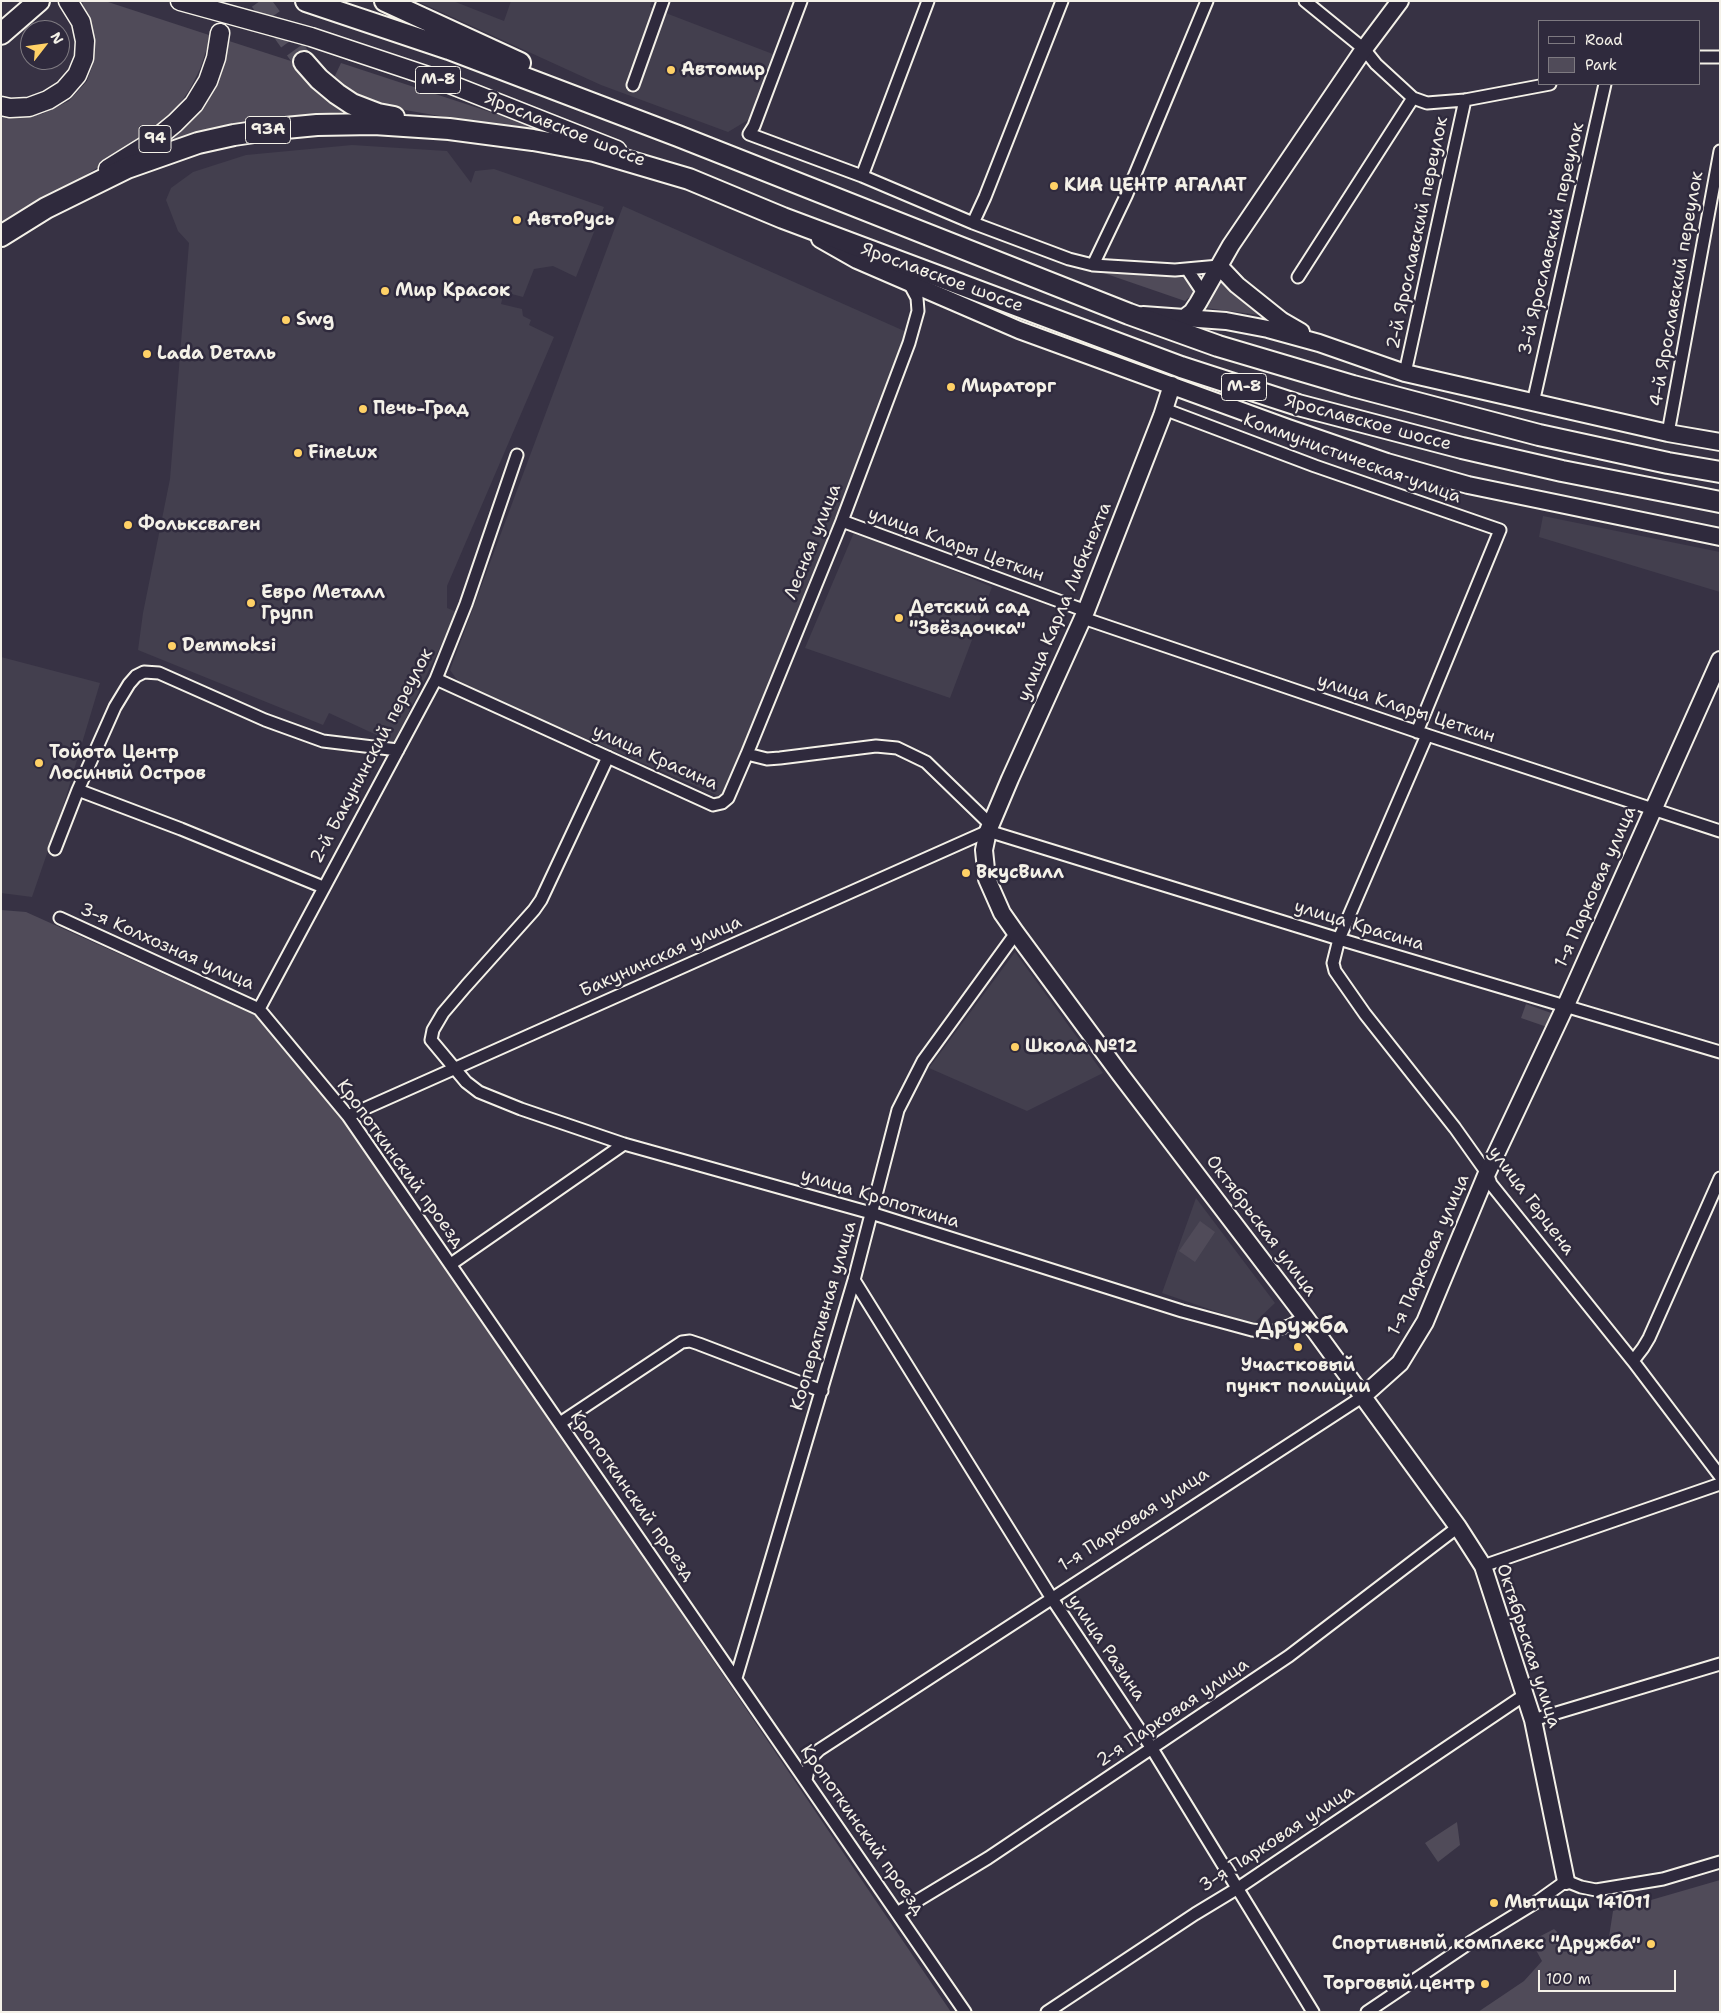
<!DOCTYPE html>
<meta charset="utf-8">
<style>
body{margin:0}
#map{position:relative;width:1721px;height:2013px;overflow:hidden;background:#373244;font-family:"Shantell Sans",sans-serif}
canvas{display:block}
.frame{position:absolute;inset:0;border:2px solid #f4f1e8;pointer-events:none}
.legend{position:absolute;left:1538px;top:20px;width:162px;height:65px;box-sizing:border-box;background:#2f2a3d;border:1px solid #7e7a81;margin:0;padding:6px 9px;list-style:none;font-size:15px;color:#f4f1e8}
.legend li{display:flex;align-items:center;gap:10px;height:25px}
.legend b{width:25px;border:1px solid #7e7a81}
.north{position:absolute;left:20px;top:20px;width:50px;height:50px;box-sizing:border-box;background:#2f2a3d;border:1px solid #7e7a81;border-radius:50%;rotate:60deg;font-size:14px;font-weight:700;line-height:20px;text-align:center;color:#f4f1e8}
.north::after{content:'';display:block;margin:auto;width:18px;height:22px;background:#ffd166;clip-path:polygon(50% 0,100% 100%,50% 72%,0 100%)}
.scale{position:absolute;left:1538px;top:1970px;width:138px;height:22px;box-sizing:border-box;border:2px solid #f4f1e8;border-top:0;padding-left:6px;font-size:15px;line-height:18px;white-space:nowrap;color:#f4f1e8;-webkit-text-stroke:4px #2f2a3d;paint-order:stroke}
</style>
<div id="map">
<canvas width="1721" height="2013"></canvas>
<div class="frame"></div>
<ul class="legend">
<li><b style="height:6px;background:#2f2a3d"></b>Road</li>
<li><b style="height:14px;background:#504b59"></b>Park</li>
</ul>
<div class="north">N</div>
<div class="scale">100 m</div>
</div>
<script>
const context = document.querySelector('canvas').getContext('2d');
context.lineJoin = 'round';
function fill(path, color) { context.fillStyle = color; context.fill(path, 'evenodd'); }
const poly = rows => new Path2D(rows.map(r => 'M' + r).join(''));
function stroke(path, color, width, dash) { context.strokeStyle = color; context.lineWidth = width; context.lineCap = dash ? 'butt' : 'round'; context.setLineDash(dash || []); context.stroke(path); }
function label(font, color, halo, rows, align = 'center') {
  context.font = font + ' "Shantell Sans",sans-serif'; context.lineWidth = 5; context.setLineDash([]); context.textBaseline = 'middle'; context.strokeStyle = halo; context.fillStyle = color; for (const [text, x, y, turn = 0] of rows) {
    context.save(); context.translate(x, y); context.rotate((+turn || 0) * Math.PI / 180); context.textAlign = isNaN(turn) ? turn : align; if (halo) context.strokeText(text, 0, 0); context.fillText(text, 0, 0); context.restore();
  }
}
const built = poly([
 [417,1,453,1,504,21,511,1,652,1,650,7,778,56,753,117,728,132,601,85],
 [352,145,447,151,471,183,475,171,494,169,604,207,576,277,553,266,534,269,523,297,504,292,501,304,522,309,523,316,531,320,529,325,554,337,447,586,447,608,457,612,394,743,329,713,323,725,138,650,143,613,170,479,189,243,178,231,166,200,171,188,193,172,246,155],
 [623,206,911,334,747,738,721,797,460,684,450,670],
 [1543,516,1720,552,1720,592,1539,537],
 [855,530,992,587,950,698,805,648],
 [1,657,100,683,62,810,32,897,1,893],
 [1015,952,1103,1073,1027,1111,929,1068],
 [1196,1198,1275,1303,1253,1324,1162,1293]
]);
const green = poly([
 [82,1,105,1,209,35,207,48,200,69,190,89,176,109,151,132,115,157,1,227,1,115,18,117,42,114,69,101,87,81,93,64,90,28],
 [229,41,294,62,316,91,352,120,157,149,189,123,204,105,216,86,223,67],
 [341,63,548,131,451,118,382,106,356,96,333,80],
 [1092,269,1184,274,1195,285,1193,294,1185,301],
 [1220,279,1275,319,1259,315,1199,307],
 [1,910,26,912,257,1016,368,1150,951,2012,1,2012],
 [1526,1004,1554,1014,1550,1028,1521,1018],
 [1200,1221,1215,1232,1195,1262,1179,1251],
 [1457,1822,1460,1845,1438,1862,1425,1843],
 [1720,1880,1720,2012,1478,2012,1524,1981,1542,1961,1531,1941,1554,1929,1572,1946,1609,1937,1613,1911]
]);
const highwayTunnel = poly([
 [260,1,304,62]
]);
const street = poly([
 [801,1,754,126,749,134,862,176,973,223,1069,259,1093,265,1175,270,1219,266],
 [1305,1,1364,49,1376,64,1413,98,1427,103,1465,100,1550,84],
 [1700,57,1720,57],
 [633,85,663,1],
 [862,176,928,1],
 [973,223,985,197,1062,1],
 [1093,265,1126,196,1207,1],
 [1187,269,1203,293],
 [1298,277,1413,98],
 [1405,373,1465,100],
 [1533,403,1605,84],
 [1164,409,1315,466,1500,530,1417,732],
 [1668,433,1720,151],
 [842,521,1086,611],
 [1083,618,1427,735,1720,831],
 [436,679,713,805,722,803,728,798,747,754,767,759,780,758,876,746,897,748,926,762,991,825],
 [1427,735,1339,939,1333,963,1335,971,1365,1014,1455,1128,1487,1173,1491,1184,1633,1361,1720,1476],
 [747,754,842,521,909,343,918,311,917,298,909,283],
 [608,757,541,900,534,910,466,986,443,1013,433,1030,431,1040,466,1082,479,1092,521,1109,624,1144,871,1213,1182,1311,1252,1330,1270,1332,1291,1325,1305,1317],
 [78,790,181,829,323,887],
 [55,849,78,790,115,707,129,684,136,676,144,672,159,673,265,720,323,741,398,750],
 [60,918,259,1009,348,1116,965,2012],
 [259,1009,436,679,466,604,517,455],
 [348,1116,988,831,1339,939,1720,1052],
 [451,1264,624,1144],
 [854,1280,1051,1597,1151,1747,1313,2012],
 [1633,1361,1643,1348,1649,1338,1720,1178],
 [560,1423,682,1342,690,1341,699,1344,822,1391],
 [1483,1566,1720,1484],
 [736,1678,854,1280,898,1110,923,1061,1016,933],
 [1533,1720,1720,1664],
 [806,1780,809,1765,812,1757,819,1750,1362,1397],
 [897,1913,988,1858,1289,1656,1458,1527],
 [1047,2012,1195,1914,1238,1888,1526,1694],
 [1367,2012,1471,1942,1538,1901,1566,1881,1581,1887,1596,1890,1663,1879,1720,1862]
]);
const secondary = poly([
 [820,239,857,260,1019,330,1288,428,1387,462,1468,485,1720,537],
 [1219,266,1237,285,1282,321,1301,332],
 [1143,315,1226,321,1268,329,1319,343,1405,373,1668,433,1720,442],
 [1184,318,1192,312,1198,303,1231,245,1364,49,1400,1],
 [1172,385,1162,416,1086,611,1010,779,988,831,984,850,987,879,1002,913,1016,933,1120,1074,1305,1317,1458,1527,1483,1566,1533,1720,1566,1881],
 [1362,1397,1400,1363,1425,1322,1487,1173,1566,1005,1720,660]
]);
const primary = poly([
 [180,1,311,37,437,79,617,150],
 [1,106,10,108,29,107,48,100,64,90,77,75,84,58,85,41,81,22,68,1],
 [108,169,153,141,175,123,194,104,208,81,216,58,220,33]
]);
const highway = poly([
 [306,1,449,49,678,136,1129,314,1218,346,1353,386,1539,435,1668,463,1720,472],
 [385,1,520,63],
 [1,34,39,1],
 [304,62,319,79,337,94,352,104,378,114,394,117],
 [1,236,46,208,127,168,198,143,234,135,275,129,317,125,374,124,449,129,533,140,594,151,689,179,783,218,1181,367,1298,405,1462,448,1562,471,1720,502]
]);
const markers = [
 [671,70,5,"#ffd166"],
 [1054,186,5,"#ffd166"],
 [517,220,5,"#ffd166"],
 [385,291,5,"#ffd166"],
 [286,320,5,"#ffd166"],
 [147,354,5,"#ffd166"],
 [951,387,5,"#ffd166"],
 [363,409,5,"#ffd166"],
 [298,453,5,"#ffd166"],
 [128,525,5,"#ffd166"],
 [251,603,5,"#ffd166"],
 [899,618,5,"#ffd166"],
 [172,646,5,"#ffd166"],
 [39,763,5,"#ffd166"],
 [966,873,5,"#ffd166"],
 [1015,1047,5,"#ffd166"],
 [1298,1347,5,"#ffd166"],
 [1494,1903,5,"#ffd166"],
 [1651,1944,5,"#ffd166"],
 [1485,1984,5,"#ffd166"]
];
const shields = [
 [438,80,45],
 [268,130,45],
 [155,139,32],
 [1244,387,45]
];
const shieldNames = [
 ["М-8",438,80],
 ["93A",268,130],
 ["94",155,139],
 ["М-8",1244,387]
];
const poiNames = [
 ["Автомир",681,70],
 ["КИА ЦЕНТР АГАЛАТ",1064,186],
 ["АвтоРусь",527,220],
 ["Мир Красок",395,291],
 ["Swg",296,320],
 ["Lada Dеталь",157,354],
 ["Мираторг",961,387],
 ["Печь-Град",373,409],
 ["FineLux",308,453],
 ["Фольксваген",138,525],
 ["Евро Металл",261,593],
 ["Групп",261,614],
 ["Детский сад",909,608],
 ["\"Звёздочка\"",909,629],
 ["Demmoksi",182,646],
 ["Тойота Центр",49,753],
 ["Лосиный Остров",49,774],
 ["ВкусВилл",976,873],
 ["Школа №12",1025,1047],
 ["Участковый",1298,1366,"center"],
 ["пункт полиции",1298,1387,"center"],
 ["Мытищи 141011",1504,1903],
 ["Спортивный комплекс \"Дружба\"",1641,1944,"right"],
 ["Торговый центр",1475,1984,"right"]
];
const streetNames = [
 ["Ярославское шоссе",565,130,22],
 ["2-й Ярославский переулок",1418,233,-78],
 ["3-й Ярославский переулок",1552,239,-77],
 ["Ярославское шоссе",942,278,20],
 ["4-й Ярославский переулок",1677,289,-80],
 ["Ярославское шоссе",1368,423,15],
 ["Коммунистическая улица",1352,459,20],
 ["Лесная улица",813,542,-68],
 ["улица Клары Цеткин",956,545,20],
 ["улица Карла Либкнехта",1065,602,-67],
 ["улица Клары Цеткин",1406,709,18],
 ["2-й Бакунинский переулок",372,756,-62],
 ["улица Красина",655,758,24],
 ["1-я Парковая улица",1596,887,-66],
 ["улица Красина",1359,926,17],
 ["3-я Колхозная улица",167,947,24],
 ["Бакунинская улица",661,957,-24],
 ["Кропоткинский проезд",400,1164,54],
 ["улица Кропоткина",880,1199,17],
 ["улица Герцена",1531,1201,53],
 ["Октябрьская улица",1261,1226,53],
 ["1-я Парковая улица",1429,1255,-66],
 ["Кооперативная улица",824,1316,-74],
 ["Кропоткинский проезд",632,1496,55],
 ["1-я Парковая улица",1134,1520,-33],
 ["Октябрьская улица",1528,1646,72],
 ["улица Разина",1106,1648,56],
 ["2-я Парковая улица",1173,1713,-34],
 ["Кропоткинский проезд",862,1830,55],
 ["3-я Парковая улица",1277,1839,-33]
];
const districtNames = [
 ["Дружба",1302,1327]
];
fill(built, '#433f4e');
fill(green, '#504b59');
stroke(highwayTunnel, '#534f5d', 20, [20, 10]);
stroke(street, '#f4f1e8', 15);
stroke(secondary, '#f4f1e8', 20);
stroke(primary, '#f4f1e8', 21);
stroke(highway, '#f4f1e8', 24);
stroke(street, '#2f2a3d', 11);
stroke(secondary, '#2f2a3d', 16);
stroke(primary, '#2f2a3d', 18);
stroke(highway, '#2f2a3d', 20);
for (const [x, y, r, color] of markers) { const dot = new Path2D(); dot.arc(x, y, r, 0, 2 * Math.PI); context.fillStyle = color; context.fill(dot); stroke(dot, '#2f2a3d', 2); }
for (const [x, y, w] of shields) { const box = new Path2D(); box.roundRect(x - w / 2, y - 13.5, w, 27, 4); context.fillStyle = '#2f2a3d'; context.fill(box); stroke(box, '#f4f1e8', 1); }
label('bold 16px', '#f4f1e8', null, shieldNames);
label('bold 18px', '#f4f1e8', '#2f2a3d', poiNames, 'left');
label('18px', '#f4f1e8', '#2f2a3d', streetNames);
label('bold 22px', '#f4f1e8', '#2f2a3d', districtNames);
</script>
